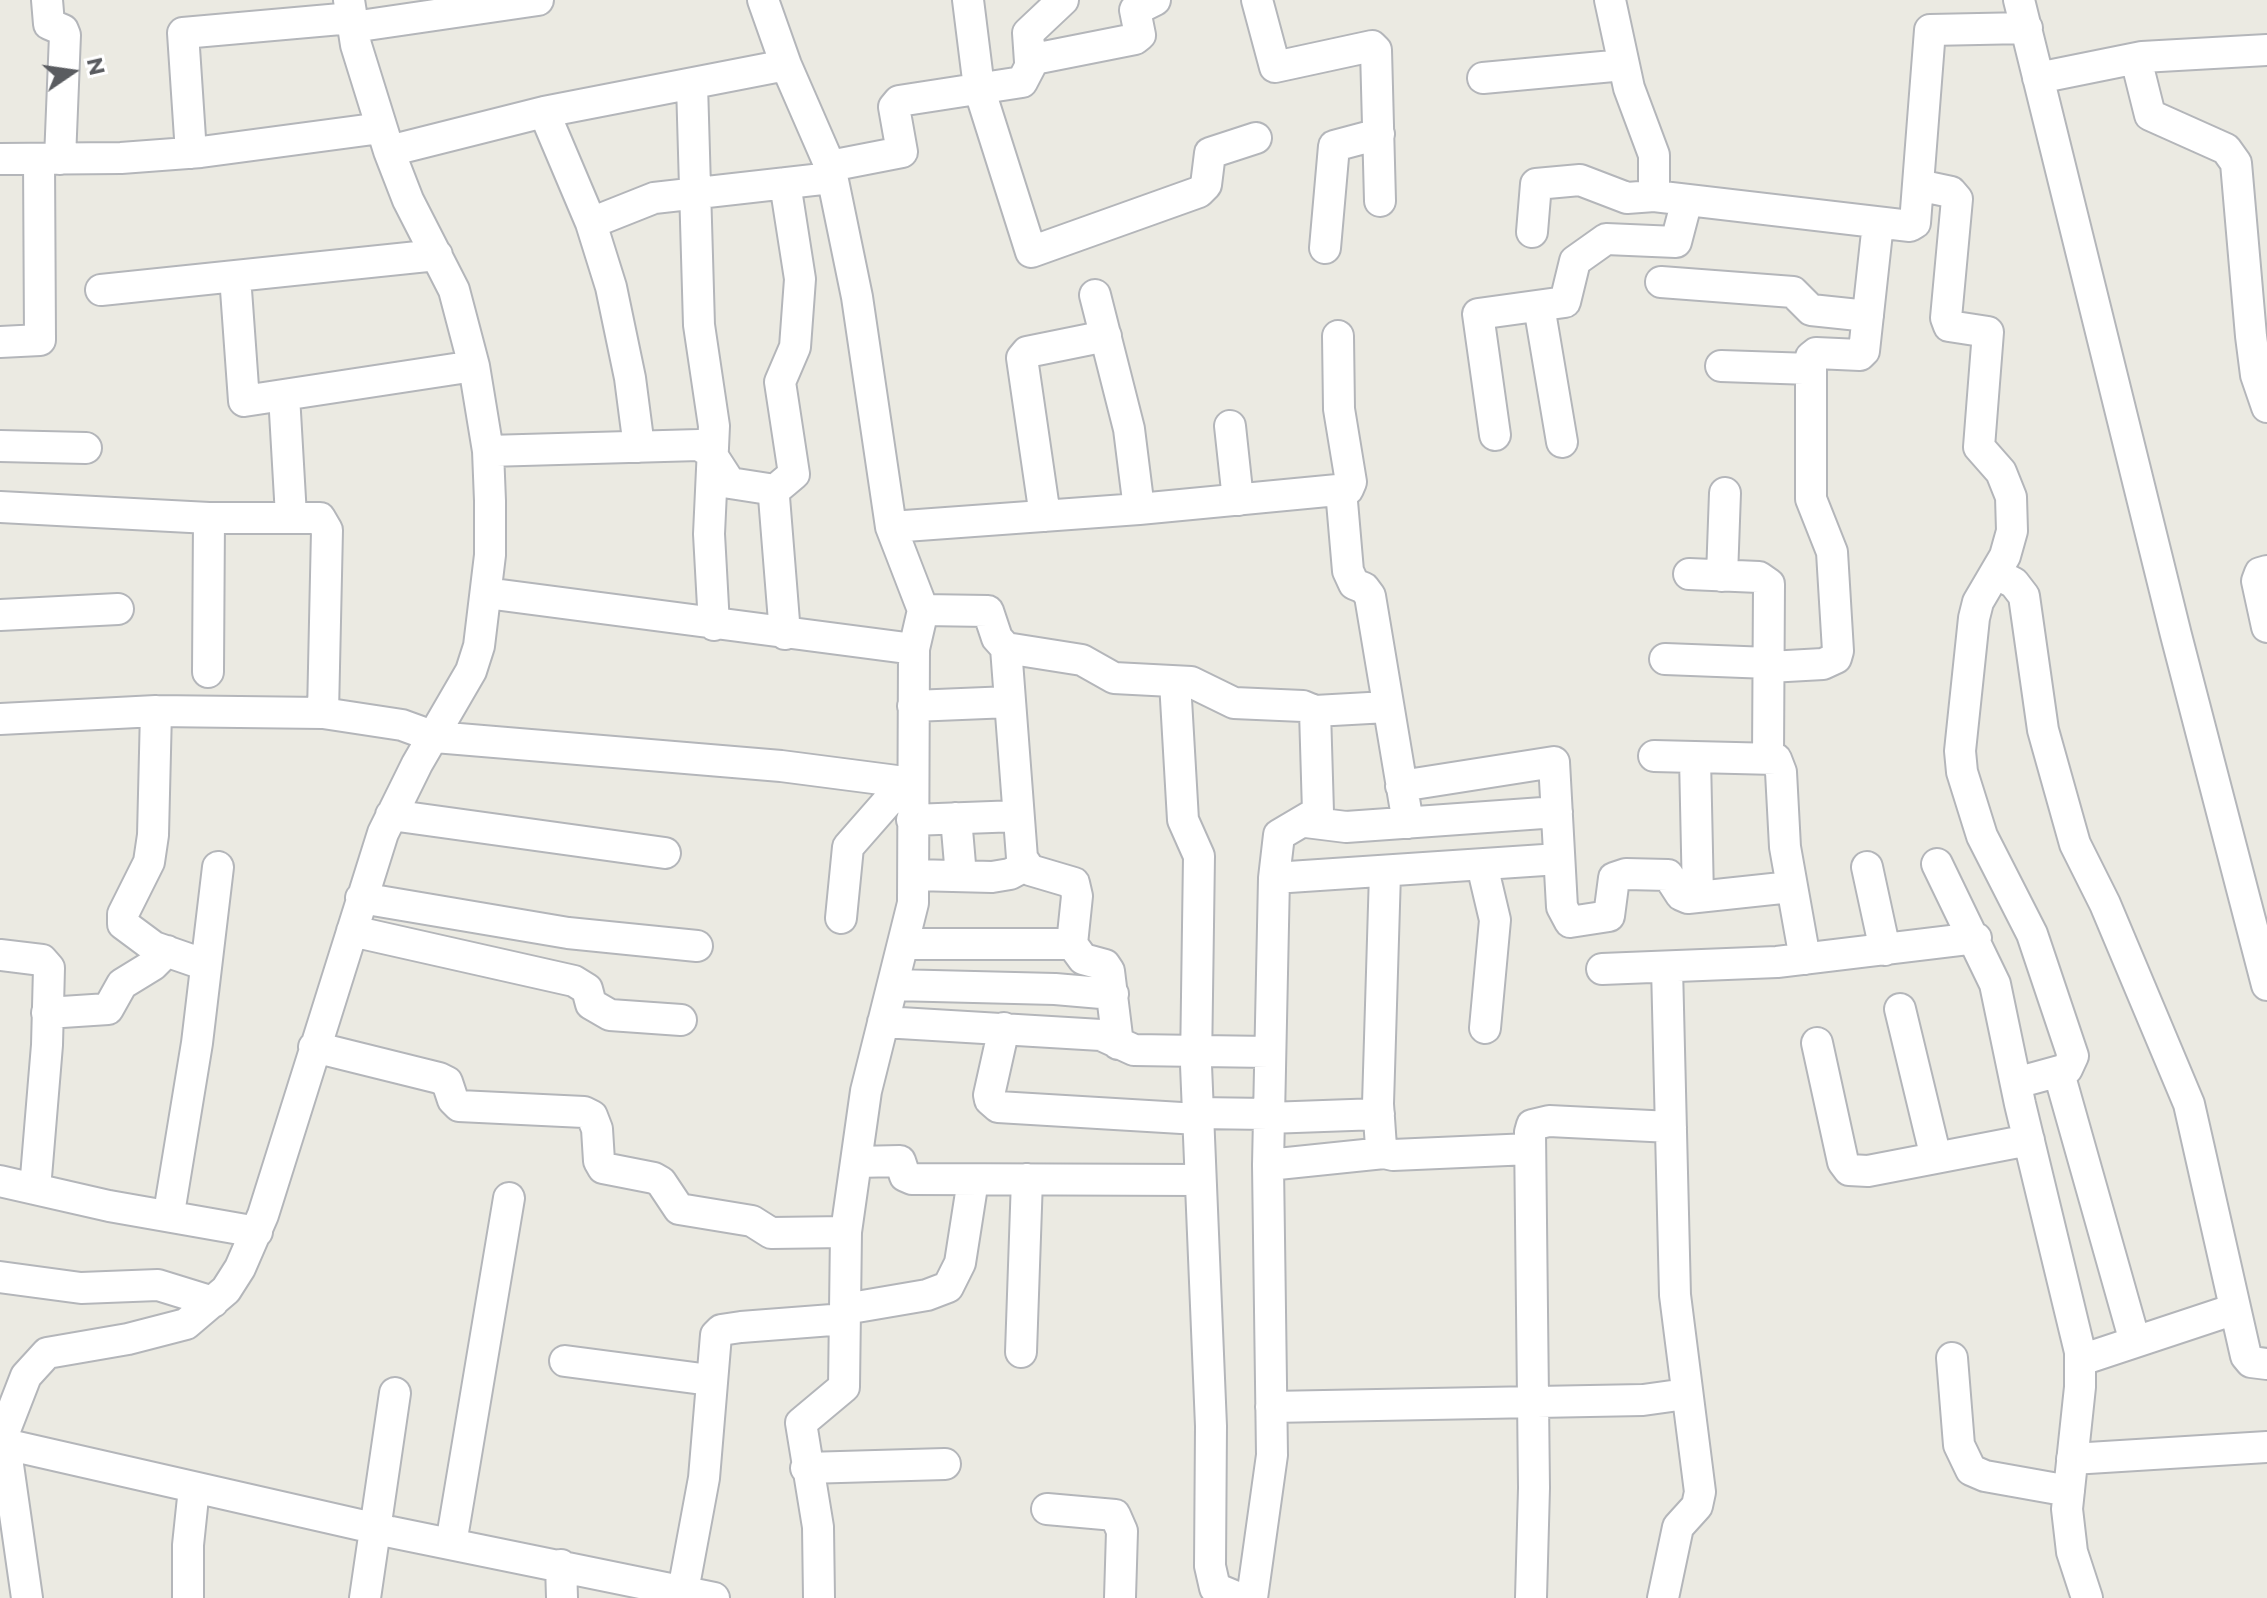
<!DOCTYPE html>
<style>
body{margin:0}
#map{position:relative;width:2267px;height:1598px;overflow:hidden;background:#ebeae2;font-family:Montserrat,sans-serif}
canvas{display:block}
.north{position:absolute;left:32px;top:32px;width:80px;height:80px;-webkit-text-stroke:6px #fff;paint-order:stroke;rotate:77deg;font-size:22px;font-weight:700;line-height:32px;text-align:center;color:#5a5c60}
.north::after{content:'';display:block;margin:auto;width:28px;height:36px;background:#5a5c60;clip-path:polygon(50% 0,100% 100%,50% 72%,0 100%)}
</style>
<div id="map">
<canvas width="2267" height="1598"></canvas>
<div class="north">N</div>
</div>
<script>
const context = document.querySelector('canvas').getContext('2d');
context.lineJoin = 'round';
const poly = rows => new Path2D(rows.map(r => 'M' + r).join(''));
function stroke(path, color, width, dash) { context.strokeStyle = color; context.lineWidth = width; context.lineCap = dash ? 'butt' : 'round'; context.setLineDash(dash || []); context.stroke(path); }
const minor = poly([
 [47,0,49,24,63,30,65,35,60,159],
 [763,0,786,65,830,166,857,297,891,527,923,610,914,649,913,903,866,1091,846,1232,844,1387,801,1423,818,1527,819,1598],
 [968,0,979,88,1031,252,1199,192,1206,185,1210,153,1256,138],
 [1257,0,1275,67,1372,46,1376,50,1380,201],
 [1610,0,1629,88,1654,155,1654,196,1910,226,1915,223,1930,30,2027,28],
 [2019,0,2176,635,2267,985],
 [353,27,538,0],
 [2136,59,2150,115,2226,149,2236,163,2251,336,2256,375,2267,407],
 [1030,62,1028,33,1063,0],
 [1483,78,1624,65],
 [2038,78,2142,57,2267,50],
 [692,84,699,325,714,426,709,534,714,625],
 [544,112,591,223,611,287,630,378,639,447],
 [389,151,544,112,786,65],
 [191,153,183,33,352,18],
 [0,159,121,158,201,152,381,128],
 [830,166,902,152,894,107,899,101,1022,82,1034,59,1135,39,1140,35,1135,10,1155,0],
 [1918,185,1951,192,1957,199,1946,318,1949,326,1988,332,1979,447,2001,472,2011,497,2012,531,2005,556,1978,602,1974,618,1960,751,1962,772,1982,836,2032,934,2073,1056,2067,1069,2016,1083],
 [591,223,654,198,831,178],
 [1532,232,1536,184,1580,180,1627,198,1654,196],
 [1325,248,1334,146,1379,134],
 [235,276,244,401,474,366],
 [1661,282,1793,292,1811,310,1868,316],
 [101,290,437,255],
 [1095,295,1129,429,1139,509],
 [1539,306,1562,442],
 [0,342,40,340,39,160],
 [1721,366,1811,369],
 [284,395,291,516],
 [1230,426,1238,500],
 [1495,435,1478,314,1565,302,1575,261,1606,239,1676,242,1687,200],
 [0,446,86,448],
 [488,451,699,445,710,452,730,483,775,490],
 [1341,490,1348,571,1354,584,1364,588,1370,596,1408,823],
 [0,507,209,518,320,518,327,530,323,713],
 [1045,516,1022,358,1027,352,1106,336],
 [891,527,1139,509,1348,489,1351,482,1339,409,1338,336],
 [2267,571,2260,573,2257,581,2267,627],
 [1689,574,1759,577,1769,584,1768,757],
 [1997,574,2014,583,2024,596,2043,730,2075,844,2105,904,2189,1104,2246,1356,2251,1362,2267,1364],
 [1722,576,1725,493],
 [486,593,914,649],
 [923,610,988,611,997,638,1006,648,1082,660,1114,678,1191,682,1234,703,1303,706,1315,711,1318,812,1279,835,1274,878,1268,1165,1272,1455,1252,1598],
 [0,615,118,609],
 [785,634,774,497,775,490,794,474,780,382,795,347,800,279,785,183],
 [1006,648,1022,858,1030,870,1074,883,1077,896,1072,944],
 [1665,659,1769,663],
 [1769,667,1823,664,1836,658,1838,651,1832,552,1811,499,1811,357,1816,353,1860,355,1864,351,1878,223],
 [208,672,209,518],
 [1175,682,1183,820,1199,856,1196,1065,1211,1426,1210,1566,1215,1588,1239,1598],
 [913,706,1010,702],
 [156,711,153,835,149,862,123,914,123,924,154,947,206,965],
 [1315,711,1387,707],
 [0,719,156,711,323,713,402,725,435,737,781,766,912,783],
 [1654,756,1776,759,1781,772,1785,847,1805,959],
 [1695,758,1698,897],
 [1401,786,1554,762,1562,907,1570,922,1609,916,1614,878,1626,874,1668,875,1681,895,1688,898,1791,887],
 [391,815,665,853],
 [956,818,961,876],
 [912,820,1018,816],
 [1306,822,1346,827,1557,812],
 [1937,864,1995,984,2020,1104,2080,1352,2080,1387,2067,1509,2072,1552,2087,1598],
 [1482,865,1495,920,1485,1028],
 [1867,867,1885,950],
 [1385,873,1378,1104,1381,1147,1384,1153,1393,1155,1530,1149],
 [914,875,992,877,1010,874,1025,866],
 [1274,878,1559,859],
 [361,898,568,933,697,946],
 [841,918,848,847,905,782],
 [352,931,574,981,587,989,591,1004,610,1015,681,1020],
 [903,944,1072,944,1083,959,1105,965,1109,971,1118,1044],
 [0,955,42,960,49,968,47,1045,35,1189],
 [1602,969,1777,962,1976,938],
 [893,985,1055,989,1113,994],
 [1900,1009,1936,1158],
 [47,1013,108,1009,122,984,153,965,167,951],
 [883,1022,1101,1035,1134,1050,1269,1052],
 [1004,1028,989,1095,990,1100,998,1107,1198,1119],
 [1817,1043,1843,1162,1849,1170,1868,1171,2029,1140],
 [314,1047,439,1078,447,1082,453,1100,459,1106,584,1112,592,1116,597,1129,599,1161,603,1168,654,1178,661,1182,679,1209,752,1221,771,1233,846,1232],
 [2059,1073,2135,1342],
 [1197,1113,1268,1114],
 [1268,1118,1379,1114],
 [856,1162,900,1161,905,1176,912,1179,1200,1180],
 [1268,1165,1384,1153],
 [0,1181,109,1206,257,1232],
 [169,1213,197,1043,218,867],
 [0,1277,81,1288,158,1285,213,1302],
 [845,1309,927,1295,948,1287,960,1263,973,1180],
 [1021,1352,1027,1179],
 [1952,1358,1959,1445,1971,1470,1985,1476,2069,1491],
 [2081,1360,2235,1309],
 [565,1361,710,1380],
 [1271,1407,1643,1400,1686,1394],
 [5,1444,391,1532,714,1598],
 [2072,1459,2267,1447],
 [806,1468,945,1464],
 [1047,1509,1115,1515,1122,1531,1120,1598],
 [451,1544,509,1198],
 [561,1565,562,1598],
 [683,1591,704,1478,716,1335,721,1330,741,1327,845,1319],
 [27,1598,5,1444,5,1430,26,1376,47,1353,128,1339,186,1324,226,1290,240,1268,263,1215,383,833,417,764,471,671,479,646,490,555,490,501,488,451,474,366,454,290,408,200,389,151,356,45,349,0],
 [188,1598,188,1545,194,1488],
 [365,1598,395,1393],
 [1531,1598,1534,1488,1530,1132,1532,1125,1549,1121,1671,1127],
 [1663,1598,1678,1527,1697,1506,1700,1492,1675,1295,1667,967]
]);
stroke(minor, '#b4b6ba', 34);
stroke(minor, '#fff', 30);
</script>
